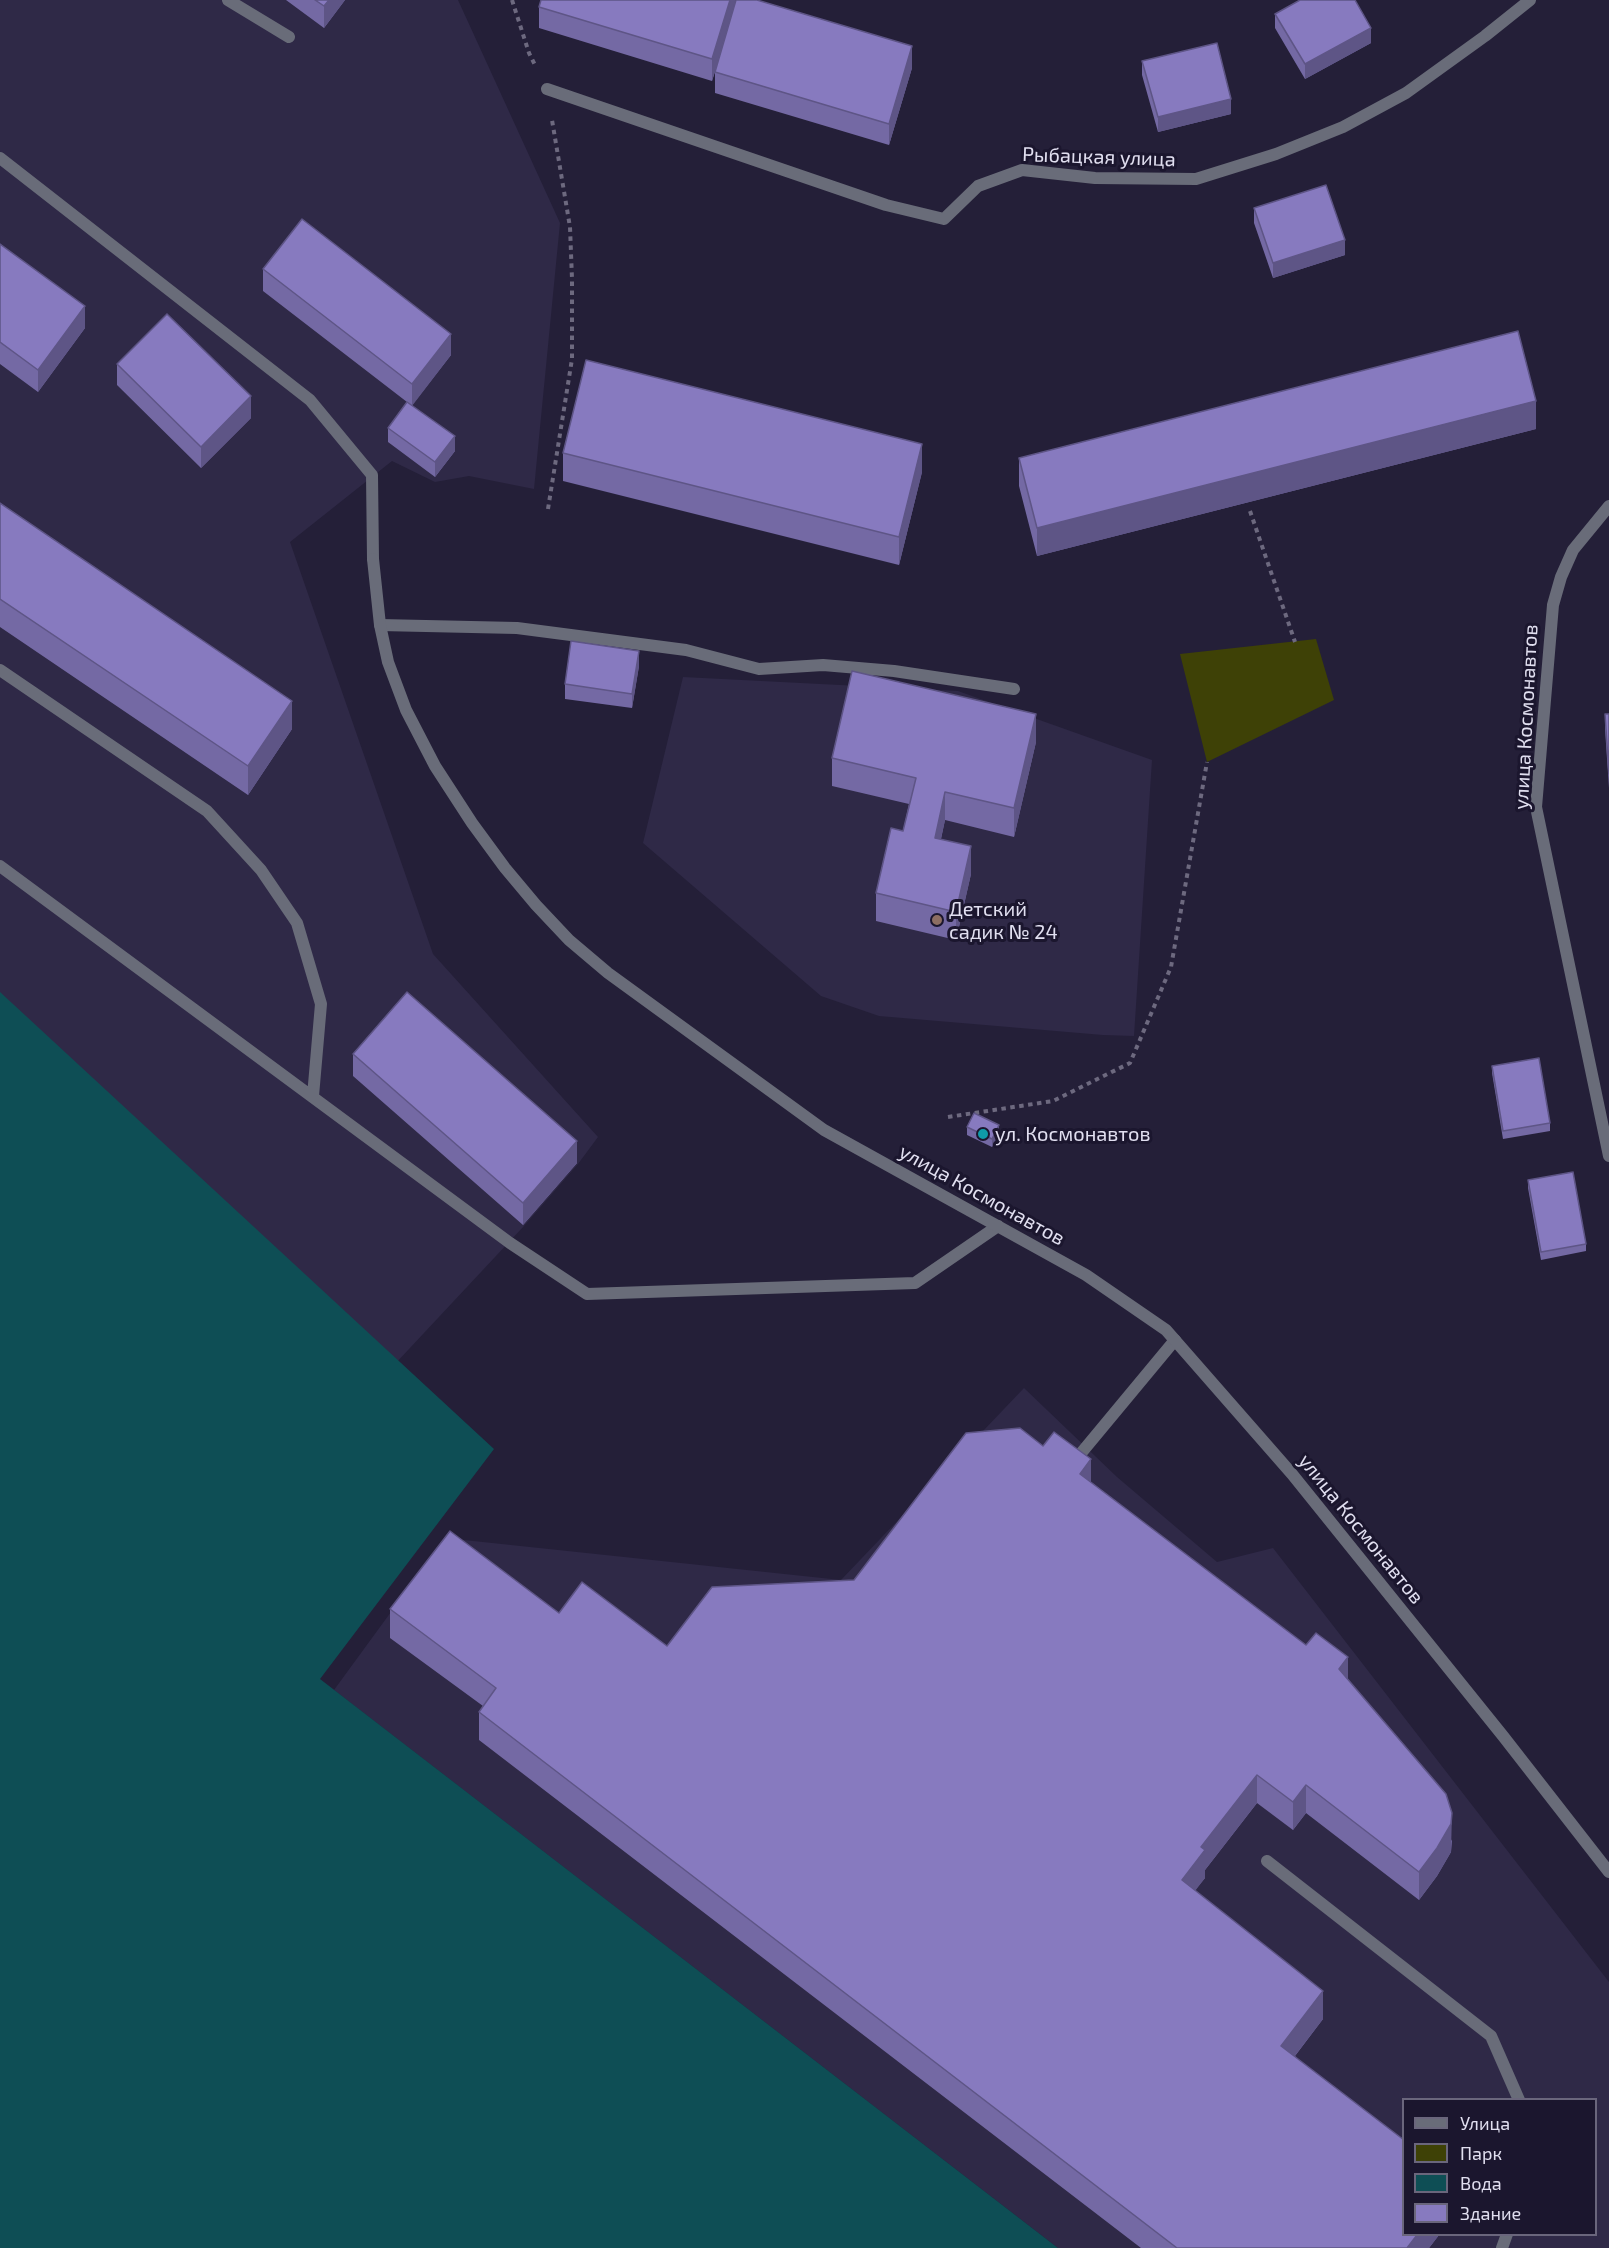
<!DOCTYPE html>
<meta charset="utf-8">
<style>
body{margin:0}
#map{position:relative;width:1609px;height:2248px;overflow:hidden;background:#241f38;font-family:"Exo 2",sans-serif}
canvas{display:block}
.legend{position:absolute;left:1402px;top:2098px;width:195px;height:138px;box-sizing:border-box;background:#1b162e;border:2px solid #6a667c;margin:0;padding:8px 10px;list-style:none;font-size:18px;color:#e1dff0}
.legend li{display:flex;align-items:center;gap:12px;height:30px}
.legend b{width:30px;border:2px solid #6a667c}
</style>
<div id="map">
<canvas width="1609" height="2248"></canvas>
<ul class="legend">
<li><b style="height:8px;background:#696c79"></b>Улица</li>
<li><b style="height:16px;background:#3e4106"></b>Парк</li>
<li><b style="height:16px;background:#0e4e55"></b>Вода</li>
<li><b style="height:16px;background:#877abf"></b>Здание</li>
</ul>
</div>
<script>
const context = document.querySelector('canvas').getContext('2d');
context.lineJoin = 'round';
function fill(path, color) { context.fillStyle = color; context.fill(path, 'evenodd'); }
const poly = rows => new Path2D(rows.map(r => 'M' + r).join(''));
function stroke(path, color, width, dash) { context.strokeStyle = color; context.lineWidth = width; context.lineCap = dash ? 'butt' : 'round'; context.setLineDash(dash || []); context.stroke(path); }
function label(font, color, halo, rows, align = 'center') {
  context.font = font + ' "Exo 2",sans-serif'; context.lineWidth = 6; context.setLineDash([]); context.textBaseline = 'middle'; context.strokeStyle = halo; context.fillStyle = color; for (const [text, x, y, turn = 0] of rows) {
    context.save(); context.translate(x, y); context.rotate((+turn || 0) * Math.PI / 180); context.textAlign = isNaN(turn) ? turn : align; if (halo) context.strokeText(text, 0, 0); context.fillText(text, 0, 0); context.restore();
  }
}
const built = poly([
 [0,0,458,0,560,223,534,489,469,476,435,482,392,461,290,542,433,954,598,1137,578,1164,524,1226,395,1364,0,993],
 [683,677,958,691,1152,760,1134,1036,1103,1035,879,1016,821,996,643,843],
 [1024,1388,1117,1477,1217,1562,1273,1548,1609,1982,1609,2248,1058,2248,334,1690,445,1538,841,1580],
 [1404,2100,1596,2100,1596,2234,1404,2234]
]);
const green = poly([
 [1316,639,1334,700,1207,762,1180,654]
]);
const water = poly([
 [0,992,494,1449,320,1679,1058,2248,0,2248]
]);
const path = poly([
 [512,0,529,53,536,67],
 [548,509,572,359,572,279,570,227,552,120],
 [1250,511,1295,642],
 [948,1117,1053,1101,1130,1063,1171,967,1207,762]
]);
const service = poly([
 [228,0,289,37],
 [0,158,310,400,372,475,373,559],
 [380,625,517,628,686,650,759,669,823,665,894,671,1014,689],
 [0,670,207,811,261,870,297,923,321,1004,313,1096],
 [0,866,510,1243,587,1294,915,1283,998,1226],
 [1082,1452,1175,1340],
 [1267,1861,1491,2036,1519,2100],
 [1502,2248,1507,2234]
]);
const minor = poly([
 [547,89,886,205,944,219,978,186,1022,170,1095,178,1196,179,1276,154,1343,127,1406,93,1485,36,1530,0],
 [1609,506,1573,550,1561,577,1553,605,1536,807,1609,1156]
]);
const tertiary = poly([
 [373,559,380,625,388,662,406,710,435,766,472,823,505,868,536,905,569,940,608,973,824,1130,1086,1275,1166,1330,1292,1474,1503,1736,1609,1872]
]);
const wall = poly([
 [286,0,345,0,324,28],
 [735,0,735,3,912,68,889,145,715,93,715,72,712,81,539,28,539,7],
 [1275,14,1371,43,1305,79,1275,28],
 [1142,61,1231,114,1158,132,1142,75],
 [1254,208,1345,255,1273,278,1254,223],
 [0,244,85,328,38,392,0,364],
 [263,269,451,355,412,405,455,451,435,477,388,442,388,428,407,402,263,291],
 [117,364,251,418,201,468,117,385],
 [1536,429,1037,556,1019,486,1019,458],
 [563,453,922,472,899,565,563,481],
 [0,503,292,729,248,795,0,627],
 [639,666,632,708,565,699,565,684],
 [1605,714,1609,714,1609,788,1605,729],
 [1036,742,1014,837,945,820,941,839,971,874,956,940,876,921,876,893,903,831,909,804,832,786,832,758],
 [353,1054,577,1163,523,1225,353,1076],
 [1492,1066,1550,1123,1550,1131,1503,1139,1492,1073],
 [967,1127,999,1133,992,1147,967,1135],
 [1528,1180,1586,1244,1586,1251,1541,1260,1528,1188],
 [1091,1482,1348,1680,1452,1841,1451,1852,1437,1876,1419,1900,1306,1813,1293,1830,1257,1803,1205,1870,1205,1878,1195,1890,1323,2019,1295,2056,1404,2235,1439,2235,1429,2248,1141,2248,479,1740,479,1712,483,1706,390,1638,390,1609,559,1613,667,1646,854,1580]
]);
const shadedWall = poly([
 [329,0,345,0,324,28,324,6],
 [730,0,735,0,735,3,712,81,712,59],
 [1371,28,1371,43,1305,79,1305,64],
 [912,46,912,68,889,145,889,124],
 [1231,99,1231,114,1158,132,1158,117],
 [1345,240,1345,255,1273,278,1273,263],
 [85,306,85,328,38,392,38,370],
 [451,334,451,355,412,406,412,384],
 [251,396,251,418,201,468,201,447],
 [1536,401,1536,429,1037,556,1037,528],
 [455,436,455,451,435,477,435,462],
 [922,444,922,472,899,565,899,537],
 [639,651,639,666,632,708,632,694],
 [292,701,292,729,248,795,248,766],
 [1036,714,1036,742,1014,837,1014,808],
 [945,792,945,820,935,866,935,838],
 [971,846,971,874,956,940,956,912],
 [999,1125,999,1133,992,1147,992,1139],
 [577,1141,577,1163,523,1225,523,1203],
 [1091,1459,1091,1487,1080,1474],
 [1348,1657,1348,1685,1339,1669],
 [1257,1775,1257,1803,1205,1870,1205,1878,1182,1908,1182,1880,1201,1847],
 [1306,1785,1306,1813,1293,1830,1293,1802],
 [1452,1813,1451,1852,1437,1876,1419,1900,1419,1872],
 [1323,1991,1323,2019,1281,2074,1281,2046],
 [1417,2235,1439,2235,1429,2248,1407,2248]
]);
const building = poly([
 [315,0,329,0,324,6,315,0],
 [541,0,730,0,712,59,539,7,541,0],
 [736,0,757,0,912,46,889,124,715,72,736,0],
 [1300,0,1355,0,1371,28,1305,64,1275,14,1300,0],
 [1217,43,1231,99,1158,117,1142,61,1217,43],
 [1326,185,1345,240,1273,263,1254,208,1326,185],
 [302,219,451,334,412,384,263,269,302,219],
 [0,244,85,306,38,370,0,342,0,244],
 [167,314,251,396,201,447,117,364,167,314],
 [1518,331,1536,401,1037,528,1019,458,1518,331],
 [586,360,922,444,899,537,563,453,586,360],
 [407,402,455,436,435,462,388,428,407,402],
 [0,503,292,701,248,766,0,599,0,503],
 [571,641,639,651,632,694,565,684,571,641],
 [852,671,1036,714,1014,808,945,792,935,838,971,846,956,912,876,893,891,828,903,831,916,778,832,758,852,671],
 [1605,714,1609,714,1609,774,1605,714],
 [407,992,577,1141,523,1203,353,1054,407,992],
 [1539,1058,1550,1123,1503,1131,1492,1066,1539,1058],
 [974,1113,999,1125,992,1139,967,1127,974,1113],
 [1573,1172,1586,1244,1541,1252,1528,1180,1573,1172],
 [1020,1428,1043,1446,1054,1432,1091,1459,1080,1474,1306,1645,1316,1633,1348,1657,1339,1669,1446,1794,1452,1813,1451,1824,1437,1848,1419,1872,1306,1785,1293,1802,1257,1775,1201,1847,1205,1850,1182,1880,1323,1991,1281,2046,1404,2140,1404,2235,1417,2235,1407,2248,1177,2248,479,1712,496,1688,390,1609,450,1531,559,1613,582,1582,667,1646,712,1587,854,1580,966,1433,1020,1428]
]);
const markers = [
 [937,920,6,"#8d6e63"],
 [983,1134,6,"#0f9aa8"]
];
const streetNames = [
 ["Рыбацкая улица",1099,157,2],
 ["улица Космонавтов",1526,717,-87],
 ["улица Космонавтов",982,1195,29],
 ["улица Космонавтов",1361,1529,51]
];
const poiNames = [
 ["Детский",949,909],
 ["садик № 24",949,932],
 ["ул. Космонавтов",995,1134]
];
fill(built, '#2f2947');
fill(green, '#3e4106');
fill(water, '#0e4e55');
stroke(path, '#6d697f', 4, [4.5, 4.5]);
stroke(service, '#696c79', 12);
stroke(minor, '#696c79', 12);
stroke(tertiary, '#696c79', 12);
fill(wall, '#7469a4');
fill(shadedWall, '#5e5586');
fill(building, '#877abf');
stroke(building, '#5e5586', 1.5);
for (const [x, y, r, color] of markers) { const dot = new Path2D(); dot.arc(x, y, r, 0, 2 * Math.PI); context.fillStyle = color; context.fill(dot); stroke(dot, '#1b162e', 2); }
label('20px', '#e1dff0', '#1b162e', streetNames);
label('20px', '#e1dff0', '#1b162e', poiNames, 'left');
</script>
